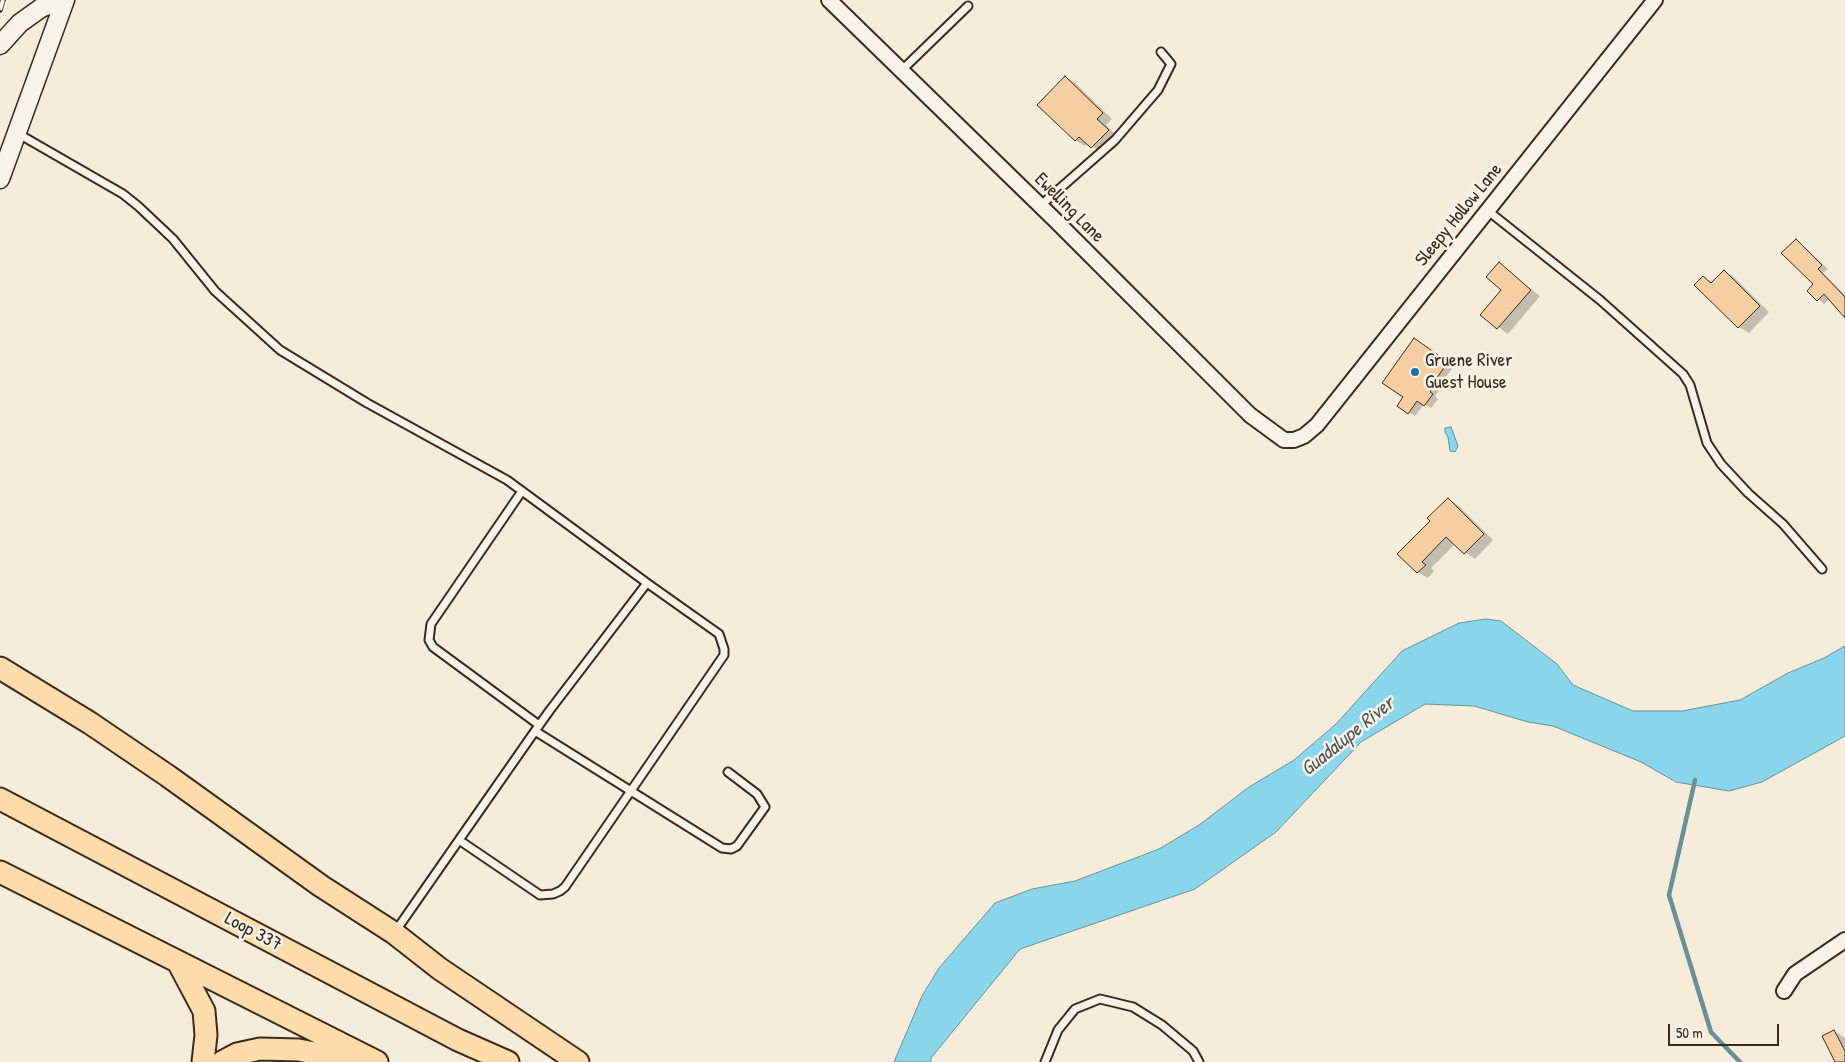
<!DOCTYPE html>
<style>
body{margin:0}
#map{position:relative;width:1845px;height:1062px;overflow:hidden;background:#f6ecda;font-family:"Patrick Hand",sans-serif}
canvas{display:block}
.scale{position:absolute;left:1668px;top:1024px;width:111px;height:22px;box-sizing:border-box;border:2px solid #3b2a1e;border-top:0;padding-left:6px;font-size:15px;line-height:18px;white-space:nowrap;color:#3b2a1e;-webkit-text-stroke:4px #f7f3e8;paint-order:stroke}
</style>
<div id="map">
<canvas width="1845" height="1062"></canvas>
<div class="scale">50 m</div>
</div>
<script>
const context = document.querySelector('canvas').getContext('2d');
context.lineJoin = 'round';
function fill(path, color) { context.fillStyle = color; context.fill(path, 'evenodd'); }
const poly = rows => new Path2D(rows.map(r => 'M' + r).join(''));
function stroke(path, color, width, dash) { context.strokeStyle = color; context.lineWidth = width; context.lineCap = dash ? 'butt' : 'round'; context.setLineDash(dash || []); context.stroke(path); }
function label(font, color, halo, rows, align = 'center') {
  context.font = font + ' "Patrick Hand",sans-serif'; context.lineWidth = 5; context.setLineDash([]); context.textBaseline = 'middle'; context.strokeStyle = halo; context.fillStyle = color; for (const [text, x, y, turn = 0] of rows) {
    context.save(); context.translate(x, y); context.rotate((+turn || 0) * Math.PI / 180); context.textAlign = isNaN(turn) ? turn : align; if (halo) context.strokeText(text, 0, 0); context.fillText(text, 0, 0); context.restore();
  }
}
const water = poly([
 [1451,427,1458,446,1455,452,1450,451,1448,437,1445,432,1445,428,1451,427],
 [1486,619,1501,621,1557,664,1573,685,1633,711,1682,711,1740,700,1788,673,1824,658,1845,646,1845,736,1762,782,1729,791,1676,782,1641,762,1553,726,1528,722,1474,706,1425,704,1361,742,1276,832,1195,889,1020,949,931,1058,931,1062,894,1062,922,996,939,968,995,903,1032,889,1075,881,1159,849,1199,825,1249,787,1294,760,1336,724,1402,651,1459,623,1486,619]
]);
const shadow = poly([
 [1066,77,1075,83,1112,119,1106,125,1118,137,1101,153,1088,143,1085,146,1075,140],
 [1796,240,1828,269,1823,273,1845,295,1845,316,1830,298,1824,304,1809,291,1815,284],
 [1499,264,1540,296,1508,334,1482,315,1503,289],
 [1724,272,1734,277,1769,312,1749,333,1739,327,1696,285,1703,277,1713,283],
 [1415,339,1454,366,1439,387,1441,388,1435,396,1438,399,1431,408,1424,404,1415,416,1399,406,1405,397],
 [1448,499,1458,505,1493,540,1475,559,1455,544,1431,568,1434,571,1428,578,1418,572,1399,554,1432,521],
 [1834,1031,1845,1038,1845,1062,1837,1062]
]);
const stream = poly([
 [1695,780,1669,895,1711,1032,1740,1062]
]);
const building = poly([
 [1065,76,1103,113,1097,119,1109,130,1091,148,1079,137,1075,141,1037,105,1065,76],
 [1796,239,1822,265,1818,269,1845,297,1845,318,1824,294,1817,301,1807,291,1813,284,1781,253,1796,239],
 [1499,262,1531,290,1497,329,1480,315,1501,290,1486,277,1499,262],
 [1724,270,1760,306,1738,328,1694,285,1703,276,1711,283,1724,270],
 [1414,338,1448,362,1434,382,1436,384,1430,392,1433,394,1424,406,1417,401,1408,414,1397,406,1403,397,1382,383,1414,338],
 [1448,498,1484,534,1464,554,1446,537,1422,562,1426,565,1417,573,1397,554,1430,521,1427,518,1448,498],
 [1834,1030,1845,1051,1845,1062,1835,1062,1822,1036,1834,1030]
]);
const service = poly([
 [901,71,968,6],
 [17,133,123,194,138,206,173,239,215,291,280,350,367,403,507,480,522,491],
 [1040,206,1115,140,1158,90,1171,64,1161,52],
 [1487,210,1600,300,1683,374,1690,385,1707,443,1721,464,1748,493,1783,524,1822,569],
 [539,725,433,647,429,640,431,624,522,491,647,583],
 [535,731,722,848,731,849,737,846,765,807,757,794,728,772],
 [395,932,459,840,535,731,550,710,647,583,719,634,724,649,724,655,565,887,560,891,553,894,540,895,459,840],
 [1045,1062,1058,1030,1075,1009,1100,999,1133,1007,1162,1025,1193,1051,1199,1062]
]);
const minor = poly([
 [829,0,1055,220,1250,415,1284,440,1294,440,1304,436,1317,425,1655,0],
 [1784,991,1795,974,1845,940]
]);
const tertiary = poly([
 [0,45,20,23,41,8,60,0],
 [0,179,65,0]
]);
const primary = poly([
 [0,668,90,723,168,776,321,886,394,933,440,969,578,1062],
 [0,799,458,1040,508,1062],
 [0,872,377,1062],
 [179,964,204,1011,206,1035,203,1062],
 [222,1062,237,1054,260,1049,299,1050,359,1062]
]);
const rail = poly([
 [0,10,3,0]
]);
const markers = [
 [1415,372,5,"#1f6fb2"]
];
const streetNames = [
 ["Ewelling Lane",1069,208,45],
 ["Sleepy Hollow Lane",1459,215,-51],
 ["Loop 337",253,932,28]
];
const poiNames = [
 ["Gruene River",1425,361],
 ["Guest House",1425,383]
];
const waterNames = [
 ["Guadalupe River",1348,737,-39]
];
fill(water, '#8ad6eb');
stroke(water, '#6a9199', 1);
fill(shadow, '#0003');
stroke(stream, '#6a9199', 4.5);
fill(building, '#f4cfa4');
stroke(building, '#3b2a1e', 1);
stroke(service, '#3b2a1e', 11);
stroke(minor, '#3b2a1e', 18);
stroke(tertiary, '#3b2a1e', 21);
stroke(primary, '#3b2a1e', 25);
stroke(service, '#f7f3e8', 7);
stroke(minor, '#f7f3e8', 14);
stroke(tertiary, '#f7f3e8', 18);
stroke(primary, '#fddcac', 21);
stroke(rail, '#3b2a1e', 5.5);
stroke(rail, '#f7f3e8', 4, [11]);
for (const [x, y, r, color] of markers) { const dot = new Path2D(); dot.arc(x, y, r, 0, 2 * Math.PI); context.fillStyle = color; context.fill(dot); stroke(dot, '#f7f3e8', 2); }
label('19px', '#3b2a1e', '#f7f3e8', streetNames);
label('19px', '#3b2a1e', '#f7f3e8', poiNames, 'left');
label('italic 20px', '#4f5551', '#f7f3e8', waterNames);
</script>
